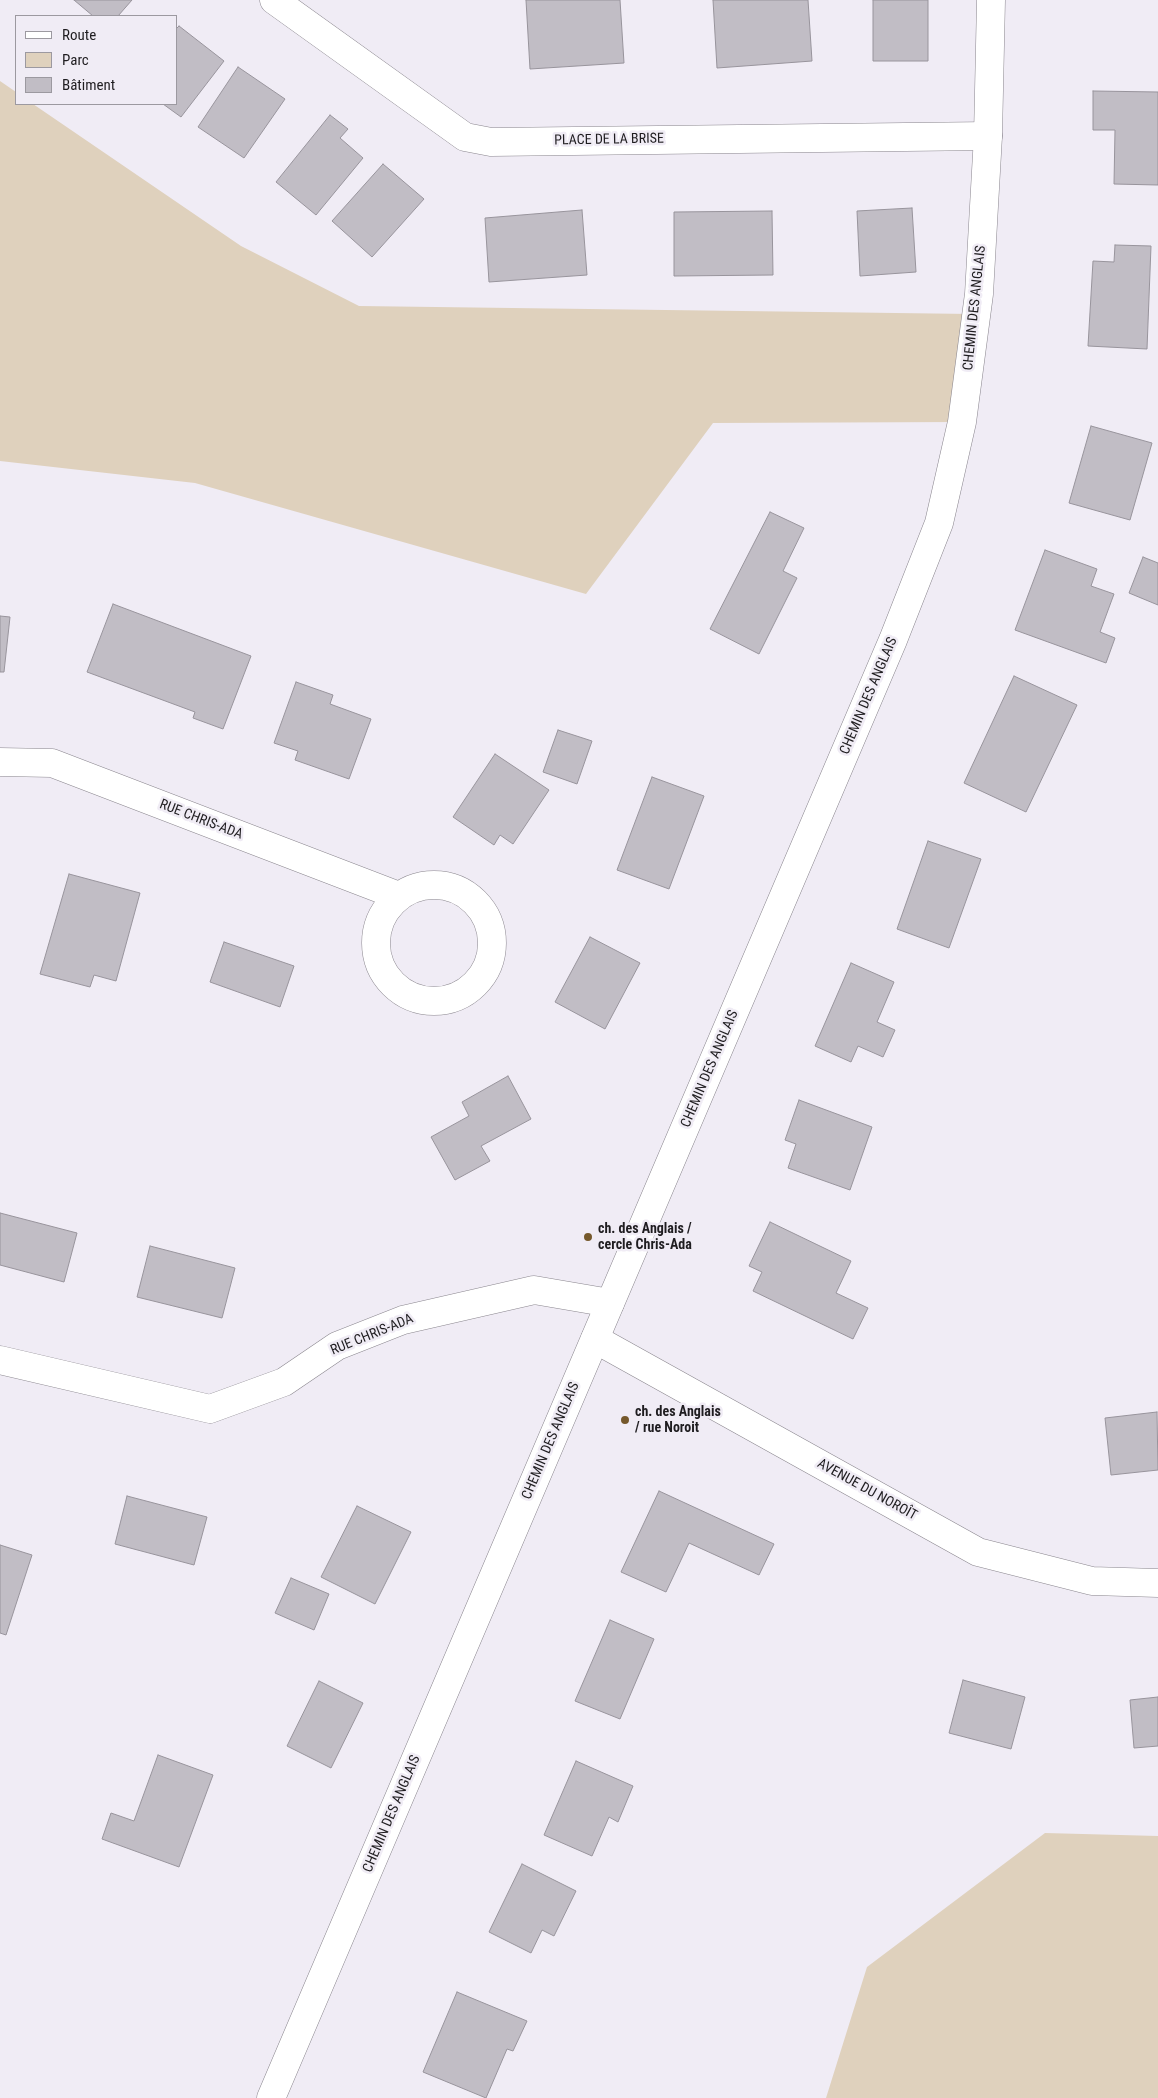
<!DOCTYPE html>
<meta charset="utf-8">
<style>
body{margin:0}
#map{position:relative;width:1158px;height:2098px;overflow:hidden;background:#f0ecf5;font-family:"Roboto Condensed",sans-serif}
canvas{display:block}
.legend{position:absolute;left:15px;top:15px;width:162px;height:90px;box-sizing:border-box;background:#f0ecf5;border:1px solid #9c99a0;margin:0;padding:6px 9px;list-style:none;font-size:15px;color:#1f1d20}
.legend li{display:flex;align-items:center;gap:10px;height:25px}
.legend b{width:25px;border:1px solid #9c99a0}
</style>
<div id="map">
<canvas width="1158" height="2098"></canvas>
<ul class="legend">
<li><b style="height:6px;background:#fff"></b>Route</li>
<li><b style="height:14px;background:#dfd1bd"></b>Parc</li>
<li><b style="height:14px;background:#c1bdc5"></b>Bâtiment</li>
</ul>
</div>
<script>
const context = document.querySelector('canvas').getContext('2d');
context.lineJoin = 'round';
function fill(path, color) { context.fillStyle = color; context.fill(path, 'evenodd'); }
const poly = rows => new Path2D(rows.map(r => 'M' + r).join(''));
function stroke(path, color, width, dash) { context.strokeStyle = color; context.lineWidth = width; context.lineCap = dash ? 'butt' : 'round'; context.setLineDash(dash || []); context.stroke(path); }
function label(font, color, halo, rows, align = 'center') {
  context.font = font + ' "Roboto Condensed",sans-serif'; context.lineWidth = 5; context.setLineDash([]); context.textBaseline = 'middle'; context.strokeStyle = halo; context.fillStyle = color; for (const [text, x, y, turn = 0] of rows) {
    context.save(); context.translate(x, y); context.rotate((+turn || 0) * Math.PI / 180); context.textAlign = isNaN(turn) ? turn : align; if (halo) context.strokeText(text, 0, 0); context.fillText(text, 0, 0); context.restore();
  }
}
const green = poly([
 [0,81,16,92,16,104,33,104,241,246,359,306,972,314,962,422,713,423,586,594,195,483,0,461],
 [1045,1833,1158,1836,1158,2098,826,2098,867,1967]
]);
const building = poly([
 [74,0,132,0,118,16,93,16,74,0],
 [526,0,620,0,624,63,530,69,526,0],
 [713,0,808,0,812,61,717,68,713,0],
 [873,0,928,0,928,61,873,61,873,0],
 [179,26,224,61,181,117,163,104,176,104,176,29,179,26],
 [238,67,285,99,244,158,198,127,238,67],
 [1093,91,1158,92,1158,185,1114,184,1115,130,1093,130,1093,91],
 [330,115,348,129,340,138,363,158,316,215,276,182,330,115],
 [383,164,424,199,372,257,332,221,383,164],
 [912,208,916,272,860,276,857,211,912,208],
 [582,210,587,275,489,282,485,218,582,210],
 [772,211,773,275,674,276,674,212,772,211],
 [1115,245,1151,246,1147,349,1088,346,1093,261,1114,262,1115,245],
 [1091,426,1152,443,1130,520,1069,503,1091,426],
 [770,512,804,528,783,571,797,578,759,654,710,629,770,512],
 [1045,550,1097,569,1091,586,1114,594,1100,632,1115,638,1106,663,1015,630,1045,550],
 [1143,557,1158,563,1158,605,1129,593,1143,557],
 [113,604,251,656,223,729,193,718,195,712,87,672,113,604],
 [0,616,10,617,4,672,0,672,0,616],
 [1014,676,1077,705,1026,812,964,783,1014,676],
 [296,682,333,695,330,704,371,719,349,779,295,760,298,751,274,743,296,682],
 [558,730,592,741,577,784,543,772,558,730],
 [495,754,549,790,513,844,500,835,494,845,453,817,495,754],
 [652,777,704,796,669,889,617,870,652,777],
 [928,841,981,859,949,948,897,929,928,841],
 [69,874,140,893,116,981,94,975,90,987,40,974,69,874],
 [590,937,640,963,605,1029,555,1002,590,937],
 [224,942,294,966,280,1007,210,982,224,942],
 [851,963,894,982,877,1022,895,1030,883,1057,858,1046,851,1062,815,1046,851,963],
 [508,1076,531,1119,481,1146,490,1161,455,1180,431,1137,469,1116,462,1102,508,1076],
 [799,1100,872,1127,850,1190,788,1168,796,1144,785,1140,799,1100],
 [0,1213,77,1233,64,1282,0,1265,0,1213],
 [770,1222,851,1261,836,1293,868,1308,853,1339,753,1291,762,1272,749,1266,770,1222],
 [150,1246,235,1268,222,1318,137,1297,150,1246],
 [1157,1412,1158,1470,1111,1475,1105,1418,1157,1412],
 [659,1491,774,1544,759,1575,689,1543,666,1592,621,1572,659,1491],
 [127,1496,207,1517,194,1565,115,1544,127,1496],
 [357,1506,411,1532,375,1604,321,1577,357,1506],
 [0,1545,32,1555,6,1635,0,1633,0,1545],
 [291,1578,329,1594,314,1630,275,1613,291,1578],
 [610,1620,654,1639,620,1719,575,1701,610,1620],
 [963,1680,1025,1697,1011,1749,949,1733,963,1680],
 [319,1681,363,1703,331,1768,287,1746,319,1681],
 [1158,1697,1158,1746,1134,1748,1130,1700,1158,1697],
 [158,1755,213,1775,179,1867,102,1839,111,1813,134,1821,158,1755],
 [576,1761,633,1786,618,1822,609,1817,592,1856,544,1835,576,1761],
 [522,1864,576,1891,554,1936,542,1930,531,1953,489,1932,522,1864],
 [457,1992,527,2021,513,2051,507,2049,486,2098,423,2072,457,1992]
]);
const street = poly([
 [274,0,465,137,491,142,988,136],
 [0,762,52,763,399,896],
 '376 943a58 58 0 1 1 116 0a58 58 0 1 1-116 0Z',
 [595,1339,978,1552,1092,1581,1158,1583],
 [0,1360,210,1409,284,1382,337,1346,403,1320,534,1290,610,1303]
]);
const secondary = poly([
 [271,2098,893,640,939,523,962,422,979,294,988,136,991,0]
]);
const markers = [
 [588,1237,5,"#75582b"],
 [625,1420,5,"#75582b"]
];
const streetNames = [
 ["PLACE DE LA BRISE",609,140,-1],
 ["CHEMIN DES ANGLAIS",975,308,-84],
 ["CHEMIN DES ANGLAIS",869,696,-67],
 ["RUE CHRIS-ADA",201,820,21],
 ["CHEMIN DES ANGLAIS",710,1069,-67],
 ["RUE CHRIS-ADA",372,1335,-22],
 ["CHEMIN DES ANGLAIS",551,1441,-67],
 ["AVENUE DU NOROÎT",867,1490,29],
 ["CHEMIN DES ANGLAIS",392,1814,-67]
];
const poiNames = [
 ["ch. des Anglais /",598,1229],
 ["cercle Chris-Ada",598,1245],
 ["ch. des Anglais",635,1412],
 ["/ rue Noroit",635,1428]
];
fill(green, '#dfd1bd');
fill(building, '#c1bdc5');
stroke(building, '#98949c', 1);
stroke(street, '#8a868e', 29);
stroke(secondary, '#8a868e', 29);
stroke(street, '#fff', 28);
stroke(secondary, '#fff', 28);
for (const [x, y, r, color] of markers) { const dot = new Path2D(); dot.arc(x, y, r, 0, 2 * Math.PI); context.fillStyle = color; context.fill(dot); stroke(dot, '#f0ecf5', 2); }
label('14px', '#1f1d20', '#f0ecf5', streetNames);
label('bold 14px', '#1f1d20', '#f0ecf5', poiNames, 'left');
</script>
